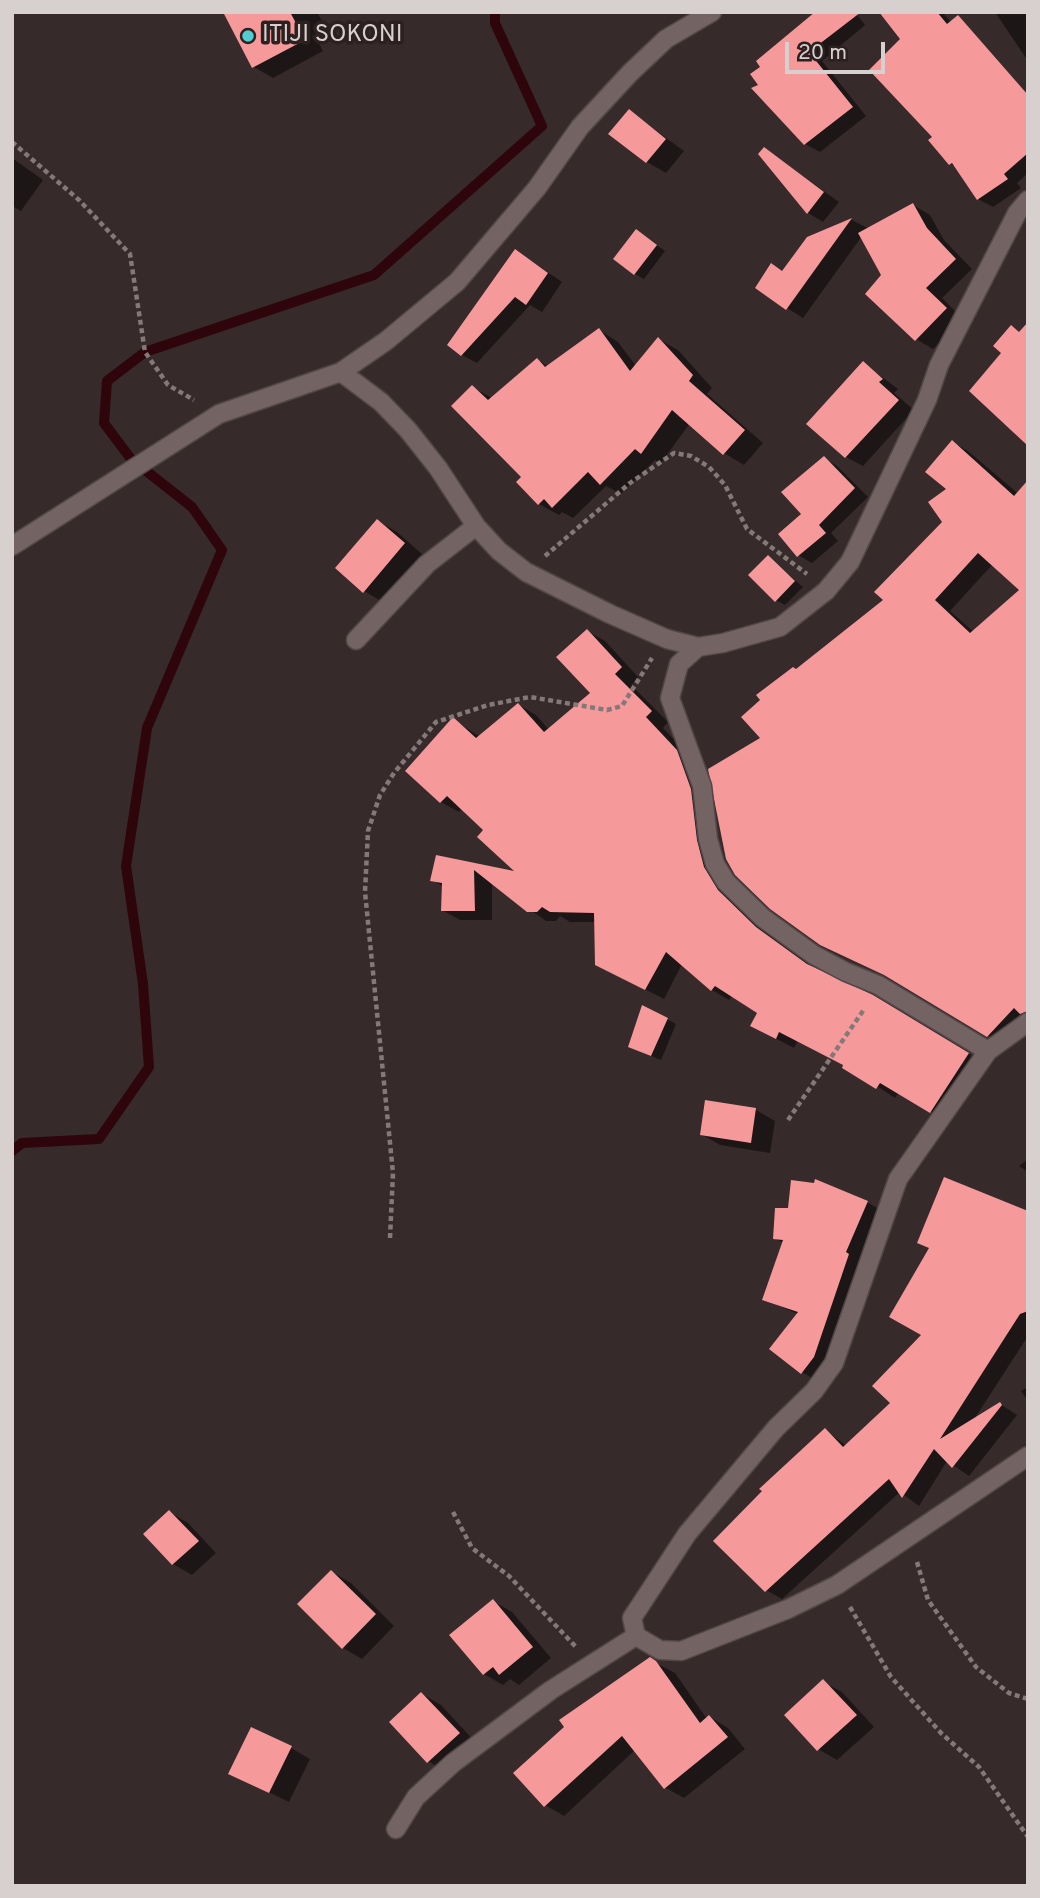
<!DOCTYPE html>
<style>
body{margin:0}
#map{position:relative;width:1040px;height:1898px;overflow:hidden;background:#372a2a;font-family:Overpass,sans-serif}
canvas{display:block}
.frame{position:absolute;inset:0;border:14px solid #d8cfcf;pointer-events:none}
.scale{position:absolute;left:785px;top:42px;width:100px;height:32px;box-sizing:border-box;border:4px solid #d8cfcf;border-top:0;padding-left:9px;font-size:21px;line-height:24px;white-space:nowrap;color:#d8cfcf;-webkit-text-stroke:5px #2d2020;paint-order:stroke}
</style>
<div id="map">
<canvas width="1040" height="1898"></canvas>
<div class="frame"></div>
<div class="scale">20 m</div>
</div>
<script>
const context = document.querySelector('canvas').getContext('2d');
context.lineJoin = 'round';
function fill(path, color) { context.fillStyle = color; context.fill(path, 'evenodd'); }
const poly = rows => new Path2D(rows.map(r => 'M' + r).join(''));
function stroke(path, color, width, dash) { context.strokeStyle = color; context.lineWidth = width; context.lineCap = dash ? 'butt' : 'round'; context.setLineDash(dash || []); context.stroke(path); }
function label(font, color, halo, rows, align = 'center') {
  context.font = font + ' Overpass,sans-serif'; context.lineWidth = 7; context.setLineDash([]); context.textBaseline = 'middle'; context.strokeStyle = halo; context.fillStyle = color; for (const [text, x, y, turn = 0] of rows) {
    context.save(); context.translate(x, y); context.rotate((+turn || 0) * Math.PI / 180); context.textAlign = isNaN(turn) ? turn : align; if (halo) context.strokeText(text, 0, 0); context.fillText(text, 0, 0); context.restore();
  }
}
const shadow = poly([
 [225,12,317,12,323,23,317,26,321,35,316,38,323,51,273,78,254,67],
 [855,12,865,25,822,61,866,116,820,152,805,144,760,85],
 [881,12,944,14,1028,113,1028,173,1017,183,1021,188,993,207,978,199,957,167,950,164,902,39],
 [995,12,1028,12,1028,61],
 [629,111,684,151,666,173,647,162],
 [765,149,839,202,823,222,808,213,760,154],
 [12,158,43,180,21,211,12,206],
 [913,205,930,215,944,240,972,269,942,298,963,319,933,349,916,339,862,236,803,318,787,308,784,272,808,238,852,220,869,229],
 [637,231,665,251,644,279,635,274],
 [530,260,562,282,542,312,530,305,477,363,462,355],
 [599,330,618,342,636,366,658,339,678,350,712,388,707,394,763,443,744,465,724,453,690,423,661,463,655,460,621,494,606,486,573,518,562,512,559,515,539,504,472,387,492,398,537,360,549,367],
 [863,363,898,389,894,393,914,410,863,466,846,457,809,424],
 [952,442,968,451,1028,502,1028,1020,1004,1045,899,982,821,944,763,738,797,671,886,600,945,522],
 [993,564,1021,591,974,632,950,611],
 [824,458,837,466,868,497,831,533,838,541,812,563,798,555,804,515],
 [378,521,397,532,423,555,383,602,364,591],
 [768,557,803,587,785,605,776,600],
 [587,631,605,641,639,678,631,685,668,722,663,728,695,762,714,852,736,902,774,939,818,971,872,997,986,1064,949,1122,899,1092,895,1098,845,1065,798,1040,794,1048,752,1026,760,1012,733,995,729,1000,712,990,682,964,664,999,615,974,596,922,570,922,560,916,556,921,546,921,492,882,492,920,460,920,442,910,444,887,432,880,437,857,519,874,486,830,462,808,459,812,441,802,454,720,480,737,519,705,536,715,549,730,592,693],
 [667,1019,676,1024,661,1060,630,1047],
 [756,1110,775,1121,770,1153,720,1145,701,1134],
 [1028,1159,1028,1172,1019,1166],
 [815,1185,867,1202,882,1211,829,1366,817,1381,802,1372,798,1314,764,1299,783,1243,775,1238,790,1210],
 [1028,1213,1028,1336,973,1421,1000,1404,1017,1415,969,1476,947,1461,919,1506,900,1492,782,1599,766,1590,825,1430,847,1446,892,1403,923,1335],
 [1028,1387,1028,1401,1021,1391],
 [169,1512,188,1523,216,1553,192,1575,173,1564],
 [332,1572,351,1583,394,1626,362,1659,343,1648],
 [493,1601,512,1612,551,1658,519,1685,510,1679,503,1685,484,1674],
 [650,1660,675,1673,707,1719,710,1717,728,1728,745,1749,684,1798,666,1788,635,1750,564,1816,545,1805,567,1727],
 [823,1682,842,1692,874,1727,837,1760,818,1749],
 [422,1694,441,1705,478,1745,447,1772,428,1761],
 [291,1748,310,1759,289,1802,230,1773]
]);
const stream = poly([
 [12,1151,22,1143,99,1139,149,1067,143,984,126,866,147,728,222,550,192,507,131,459,104,423,107,381,145,352,374,275,542,126,495,23,495,12]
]);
const building = poly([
 [223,12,290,12,305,40,252,68],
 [815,12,861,12,809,52,853,107,804,145,751,88,758,85,750,74,760,67,756,61],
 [879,12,937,12,947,24,958,15,1028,95,1028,153,1004,174,1008,179,977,200,952,163,949,165,928,140,932,137,869,70,900,39],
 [629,109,666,139,646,163,608,134],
 [764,147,824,192,807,214,758,154],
 [913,203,927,228,956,259,926,288,947,308,915,341,865,294,881,275,858,233],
 [852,218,786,310,755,288,771,263,782,271,807,237],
 [636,229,657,245,634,275,613,259],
 [515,249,548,273,526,305,515,297,461,356,447,345],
 [1028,322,1028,446,969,391,1001,353,993,346,1011,325,1019,332],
 [599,328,630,371,658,337,693,375,689,381,745,430,723,455,672,410,641,454,635,449,600,485,588,472,552,508,544,499,538,505,516,482,521,477,451,406,472,385,488,400,537,358,545,367],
 [863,361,883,379,879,382,899,400,845,458,806,424],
 [952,440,1014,496,1028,480,1028,1011,1020,1014,1014,1008,987,1037,884,975,820,945,770,909,735,875,726,859,708,769,760,738,741,717,760,700,756,695,793,667,796,669,883,600,874,592,942,522,928,502,946,489,925,472],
 [978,553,1019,590,970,633,935,600],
 [824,456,855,488,819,525,826,533,797,557,778,534,801,514,781,492],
 [377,519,405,543,363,593,335,568],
 [768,555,795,581,775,602,748,575],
 [587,629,622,667,615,674,652,711,646,717,677,750,691,789,697,840,704,867,718,890,756,927,807,964,873,995,969,1053,930,1113,880,1083,876,1089,842,1068,843,1065,779,1032,776,1039,750,1026,757,1013,715,986,711,991,666,952,645,990,595,965,594,913,550,912,542,907,537,912,527,912,474,870,475,911,441,911,442,883,430,881,436,855,514,871,477,837,483,830,447,796,440,803,405,771,453,717,476,738,518,703,544,732,590,693,556,657],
 [642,1005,668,1018,651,1056,628,1047],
 [705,1100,756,1108,751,1143,700,1135],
 [944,1177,1028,1211,1028,1311,1020,1314,940,1439,1000,1402,1002,1405,952,1468,934,1449,902,1498,889,1479,765,1592,713,1541,762,1491,759,1489,825,1428,843,1447,890,1403,872,1386,921,1335,889,1317,929,1248,917,1243],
 [815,1179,868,1201,846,1252,849,1254,814,1357,801,1374,769,1349,798,1312,762,1300,783,1240,773,1239,775,1208,788,1208,791,1180,814,1183],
 [169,1510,199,1541,172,1565,143,1534],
 [331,1570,376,1614,342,1649,297,1604],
 [493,1599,533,1647,499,1675,493,1667,483,1675,449,1635],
 [650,1657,656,1661,700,1723,709,1715,728,1737,664,1789,622,1736,544,1807,513,1773,564,1727,559,1720],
 [823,1679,857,1715,817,1751,784,1715],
 [421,1692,460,1733,427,1763,389,1722],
 [251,1727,292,1746,269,1793,228,1774]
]);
const path = poly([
 [12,142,79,200,130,254,145,352,168,385,194,400],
 [545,556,630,483,674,453,691,456,709,467,725,485,747,529,807,574],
 [788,1120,865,1008],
 [390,1238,393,1173,365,892,368,831,380,795,394,773,436,722,488,705,530,697,607,710,622,706,652,658],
 [453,1512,472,1548,509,1576,576,1647],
 [917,1562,928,1600,976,1667,1009,1693,1028,1699],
 [850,1607,891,1677,941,1733,979,1767,1028,1837]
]);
const minor = poly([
 [341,372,381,402,408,430,438,468,476,526,499,551,526,572,610,614,667,639,698,647,723,643,780,627,826,591,850,562,927,400,939,365,1017,213,1028,200],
 [12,546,219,414,341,372,386,341,457,282,537,188,580,127,630,73,666,39,712,12],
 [356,640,427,564,476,526],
 [698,647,679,664,670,698,702,786,708,839,715,864,726,882,763,918,814,955,846,972,878,985,988,1051],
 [1028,1022,988,1051,898,1179,834,1363,814,1391,776,1428,687,1534,632,1618,636,1636,660,1650,681,1651,788,1609,837,1585,1028,1456],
 [396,1829,416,1797,453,1763,551,1690,636,1636]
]);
const markers = [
 [248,36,7,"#52ccd0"]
];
const poiNames = [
 ["ITIJI SOKONI",262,36]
];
fill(shadow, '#0007');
stroke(stream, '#2d050a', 10);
fill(building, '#f5999b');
stroke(minor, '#524747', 21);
stroke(path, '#847979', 4.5, [5, 3.5]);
stroke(minor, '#736363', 18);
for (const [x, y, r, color] of markers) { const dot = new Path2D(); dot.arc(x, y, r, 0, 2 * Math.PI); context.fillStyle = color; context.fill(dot); stroke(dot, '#2d2020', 2.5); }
label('24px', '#d8cfcf', '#2d2020', poiNames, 'left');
</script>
